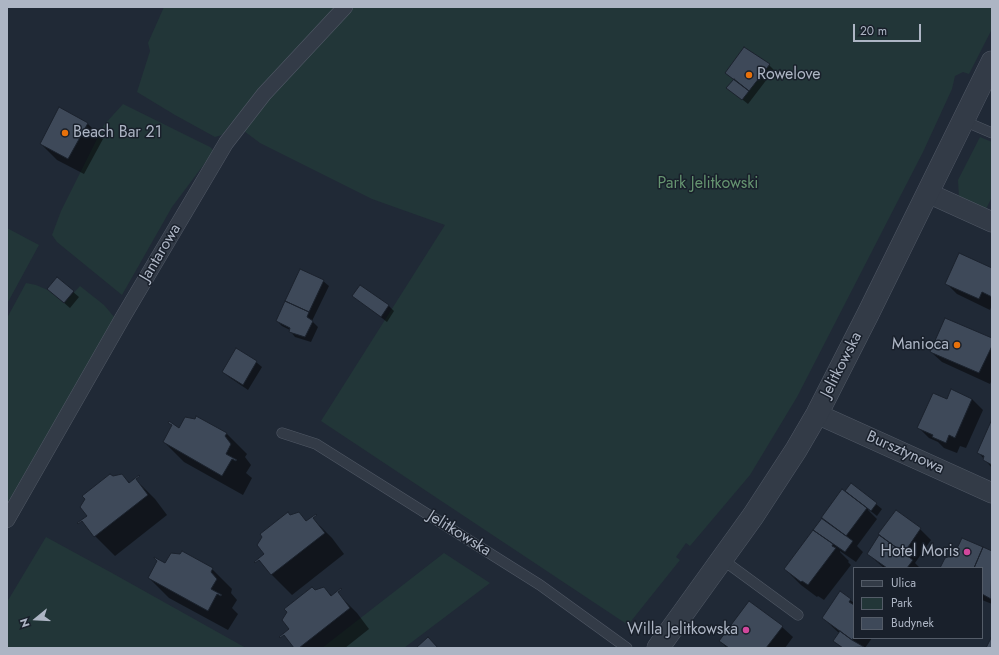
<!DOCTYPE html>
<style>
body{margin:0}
#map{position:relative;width:999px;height:655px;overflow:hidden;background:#202936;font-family:Jost,sans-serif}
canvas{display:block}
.frame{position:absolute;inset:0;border:8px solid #adb5c4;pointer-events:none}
.legend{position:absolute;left:853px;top:567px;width:130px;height:72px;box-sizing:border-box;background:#19202b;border:1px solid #545c68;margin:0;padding:5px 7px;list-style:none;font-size:12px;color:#adb5c4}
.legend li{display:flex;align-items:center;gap:8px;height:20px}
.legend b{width:20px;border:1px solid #545c68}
.north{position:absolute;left:16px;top:599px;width:40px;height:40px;-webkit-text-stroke:3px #19202b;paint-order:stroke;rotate:252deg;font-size:11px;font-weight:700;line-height:16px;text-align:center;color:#adb5c4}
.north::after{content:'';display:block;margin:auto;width:14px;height:18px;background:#adb5c4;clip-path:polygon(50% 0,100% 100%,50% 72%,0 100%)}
.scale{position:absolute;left:853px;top:24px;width:68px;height:18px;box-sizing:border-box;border:2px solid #adb5c4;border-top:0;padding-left:5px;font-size:12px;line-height:14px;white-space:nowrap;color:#adb5c4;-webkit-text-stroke:3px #19202b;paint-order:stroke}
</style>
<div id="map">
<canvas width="999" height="655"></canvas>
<div class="frame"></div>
<ul class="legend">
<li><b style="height:5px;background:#333b47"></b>Ulica</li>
<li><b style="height:11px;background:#223638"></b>Park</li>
<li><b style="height:11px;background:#3e4959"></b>Budynek</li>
</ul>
<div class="north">N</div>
<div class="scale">20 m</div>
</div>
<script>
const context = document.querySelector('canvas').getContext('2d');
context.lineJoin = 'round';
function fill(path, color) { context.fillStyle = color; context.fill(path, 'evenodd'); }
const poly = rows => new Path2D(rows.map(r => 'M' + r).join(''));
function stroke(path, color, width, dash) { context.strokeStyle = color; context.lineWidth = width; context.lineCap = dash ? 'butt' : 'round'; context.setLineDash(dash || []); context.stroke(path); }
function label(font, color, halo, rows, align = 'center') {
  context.font = font + ' Jost,sans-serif'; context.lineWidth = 3; context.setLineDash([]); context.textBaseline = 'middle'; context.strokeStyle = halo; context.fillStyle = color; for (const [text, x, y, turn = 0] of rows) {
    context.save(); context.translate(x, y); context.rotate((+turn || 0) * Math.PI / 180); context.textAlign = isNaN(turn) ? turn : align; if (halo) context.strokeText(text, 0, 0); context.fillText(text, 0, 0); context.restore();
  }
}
const green = poly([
 [164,7,992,7,992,29,969,74,963,72,955,76,952,89,923,152,797,397,750,475,690,546,686,543,676,557,680,560,628,625,321,421,445,225,372,199,260,143,232,122,222,135,215,137,175,115,137,92,150,51,148,43],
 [123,104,210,147,214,151,172,207,122,295,57,242,52,235,61,211,104,125],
 [980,137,992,142,992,197,986,209,959,197,958,180],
 [7,228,39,245,8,302,7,302],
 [26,283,36,285,50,291,64,303,80,286,104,305,115,318,7,504,7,318],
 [46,537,112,573,246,648,7,648,7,602],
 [444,553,490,583,404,648,322,648]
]);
const shadow = poly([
 [769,65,774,70,748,104,728,88,734,80,726,73],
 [87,123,103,139,84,174,57,160,41,144],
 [992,270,992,305,990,310,957,294,946,283],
 [57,278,79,297,70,308,48,289],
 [323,281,329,286,312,321,318,327,311,342,295,337,290,331,290,330,282,326,277,321],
 [360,286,389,306,394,311,387,322,354,296],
 [992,339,992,380,990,384,942,362,931,352],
 [236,349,256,362,262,367,248,390,229,377,223,372],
 [952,391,972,399,983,410,966,448,960,446,957,453,944,448,938,442,929,438,918,427,947,401],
 [197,417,227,434,247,454,245,457,251,465,246,473,252,478,243,495,184,462,164,442,195,420],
 [992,422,992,468,978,452],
 [121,475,130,483,135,479,155,499,167,515,115,556,95,536,88,516],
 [851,484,882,509,877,516,868,509,868,510,877,519,857,546,863,552,856,562,840,551,840,552,849,561,848,562,851,565,824,600,818,596,817,597,801,585,785,569,815,530,849,494,846,491],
 [299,513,307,522,312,518,332,538,344,554,292,595,272,575,259,559,266,554,290,516],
 [920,529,931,540,915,563,920,568,884,568,868,554,880,535],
 [962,540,992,553,992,604,982,600,982,568,942,568,954,558],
 [165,564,212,569,232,589,231,593,237,600,232,608,238,614,228,630,169,598,149,578],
 [324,588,332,596,337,593,357,613,369,629,345,648,296,648,291,629,315,591],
 [841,593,854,603,854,638,872,638,865,648,842,648,834,641,839,633,823,618],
 [782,627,793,637,785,648,727,648,720,641]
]);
const building = poly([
 [744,47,770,64,749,91,725,73,744,47],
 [734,79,749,91,742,100,726,88,734,79],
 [59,107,88,123,68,159,40,144,59,107],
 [959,253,992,268,992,297,982,292,979,299,945,284,959,253],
 [300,269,324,280,309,312,285,301,300,269],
 [57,277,74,291,64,303,47,289,57,277],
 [360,285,389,305,381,317,352,296,360,285],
 [285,301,309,312,307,317,313,321,305,337,289,332,290,328,276,321,285,301],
 [945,318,992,338,992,346,979,373,930,352,945,318],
 [236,348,257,361,243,385,222,372,236,348],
 [951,389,972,399,955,438,949,435,946,443,932,437,933,435,917,428,933,393,947,399,951,389],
 [196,416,227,433,225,436,231,444,226,454,237,460,236,461,232,459,222,476,163,442,172,425,168,423,169,421,179,428,185,417,195,419,196,416],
 [992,419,992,465,983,460,984,456,977,453,992,419],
 [110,474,113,476,122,474,129,483,139,475,140,476,136,479,148,495,94,537,82,521,78,524,77,523,87,516,80,507,85,499,82,496,110,474],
 [851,483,877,503,871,511,845,491,851,483],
 [842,489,867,508,846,536,821,518,842,489],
 [896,510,921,528,904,553,878,534,896,510],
 [288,512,290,515,299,512,306,521,316,514,317,515,313,518,325,533,271,575,259,560,255,563,254,562,264,554,257,545,262,537,260,534,288,512],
 [822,518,853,541,845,552,813,530,822,518],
 [813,530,833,544,832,546,836,548,808,585,802,581,801,582,784,569,813,530],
 [879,535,913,560,907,568,887,568,867,554,879,535],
 [962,538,983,547,974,568,940,568,945,558,951,556,953,557,962,538],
 [983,547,992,551,991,599,982,594,982,568,974,568,983,547],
 [182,551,213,568,211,572,217,579,211,589,222,595,221,596,217,594,208,611,148,578,157,561,154,558,154,557,165,563,171,553,180,554,182,551],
 [312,587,315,590,324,587,331,596,341,588,342,589,338,592,350,608,299,648,294,648,284,635,280,638,279,637,289,629,282,620,287,612,284,609,312,587],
 [840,591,851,599,849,602,854,605,854,637,852,640,822,618,840,591],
 [749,601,783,626,766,648,729,648,719,641,749,601],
 [840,631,852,640,864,647,843,648,833,641,840,631],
 [428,637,438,648,416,648,428,637],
 [991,638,992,639,992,648,986,648,991,638]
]);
const service = poly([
 [964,121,992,133],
 [282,433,316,444,540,585,627,648],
 [723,560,798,615]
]);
const pedestrian = poly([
 [7,520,123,317,226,143,264,94,345,7]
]);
const minor = poly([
 [928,193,992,222],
 [817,414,992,493]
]);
const tertiary = poly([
 [658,648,753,516,796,450,817,414,868,314,992,62]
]);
const markers = [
 [749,75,4,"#e8710a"],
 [65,133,4,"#e8710a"],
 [957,345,4,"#e8710a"],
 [967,552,4,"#d1479c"],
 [746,630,4,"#d1479c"]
];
const poiNames = [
 ["Rowelove",757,75,"left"],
 ["Beach Bar 21",73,133,"left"],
 ["Manioca",949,345],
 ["Hotel Moris",959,552],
 ["Willa Jelitkowska",738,630]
];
const parkNames = [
 ["Park Jelitkowski",708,184]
];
const streetNames = [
 ["Jantarowa",161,253,-59],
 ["Jelitkowska",842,365,-63],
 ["Bursztynowa",905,453,24],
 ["Jelitkowska",459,534,32]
];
fill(green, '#223638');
fill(shadow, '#0007');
fill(building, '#3e4959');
stroke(building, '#1b222d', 1);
stroke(service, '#505865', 11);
stroke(pedestrian, '#505865', 16);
stroke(minor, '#505865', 21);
stroke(tertiary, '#505865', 23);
stroke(service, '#333b47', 10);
stroke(pedestrian, '#333b47', 15);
stroke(minor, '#333b47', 20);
stroke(tertiary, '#333b47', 22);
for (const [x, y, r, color] of markers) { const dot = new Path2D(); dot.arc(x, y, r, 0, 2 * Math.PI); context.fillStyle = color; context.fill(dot); stroke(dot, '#19202b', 1.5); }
label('16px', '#adb5c4', '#19202b', poiNames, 'right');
label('16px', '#659470', '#19202b', parkNames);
label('16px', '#adb5c4', '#19202b', streetNames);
</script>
